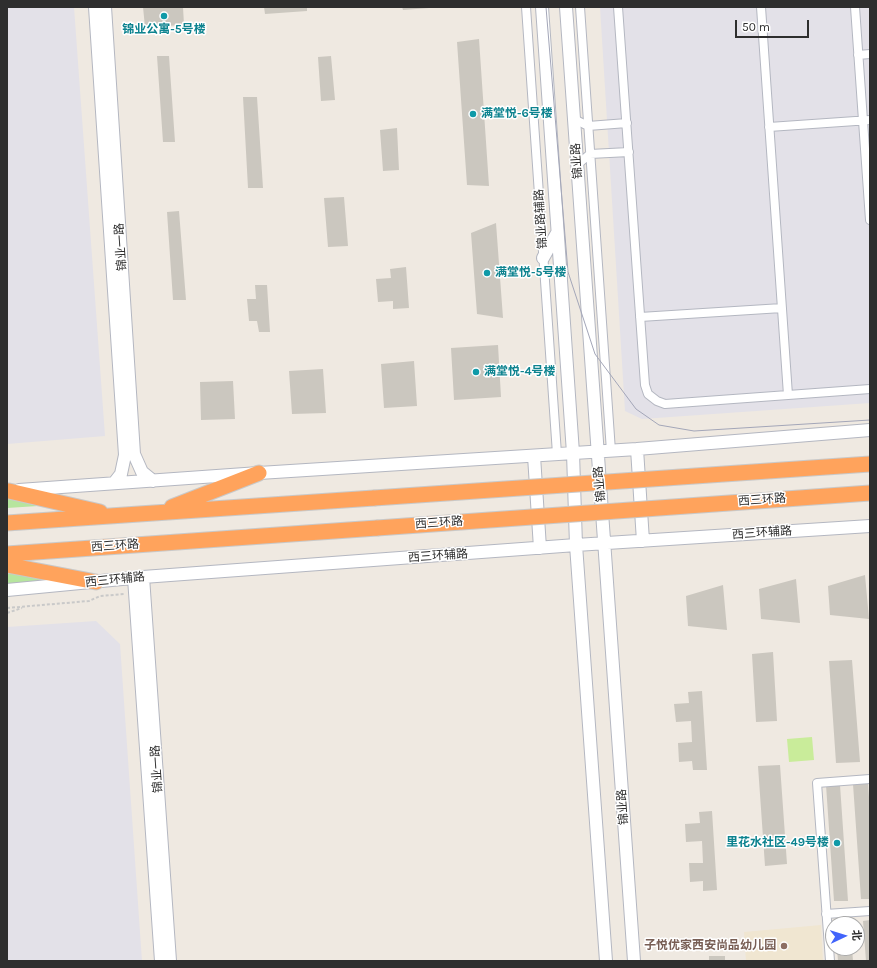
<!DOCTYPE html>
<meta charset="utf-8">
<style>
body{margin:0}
#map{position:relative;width:877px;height:968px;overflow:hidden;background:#efe9e1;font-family:Karla,"Noto Sans SC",sans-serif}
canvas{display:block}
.frame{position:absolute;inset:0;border:8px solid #2e2e2e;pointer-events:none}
.north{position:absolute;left:825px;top:916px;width:40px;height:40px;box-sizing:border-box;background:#fff;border:1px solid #ababab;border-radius:50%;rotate:86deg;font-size:11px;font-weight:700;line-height:16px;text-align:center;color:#2e2e2e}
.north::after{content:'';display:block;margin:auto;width:14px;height:18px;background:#4264fb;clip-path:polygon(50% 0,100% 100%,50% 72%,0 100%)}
.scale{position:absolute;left:735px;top:20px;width:74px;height:18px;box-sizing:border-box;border:2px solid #2e2e2e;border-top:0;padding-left:5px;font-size:12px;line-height:14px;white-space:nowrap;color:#2e2e2e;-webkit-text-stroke:3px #fff;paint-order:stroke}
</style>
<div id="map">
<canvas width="877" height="968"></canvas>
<div class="frame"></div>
<div class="north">北</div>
<div class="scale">50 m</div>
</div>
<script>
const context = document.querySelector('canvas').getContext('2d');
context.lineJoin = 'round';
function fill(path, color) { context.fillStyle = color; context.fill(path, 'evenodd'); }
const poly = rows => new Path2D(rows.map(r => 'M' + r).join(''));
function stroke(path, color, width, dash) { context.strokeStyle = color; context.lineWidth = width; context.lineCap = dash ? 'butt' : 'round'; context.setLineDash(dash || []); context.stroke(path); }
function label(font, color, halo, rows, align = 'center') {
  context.font = font + ' Karla,"Noto Sans SC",sans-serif'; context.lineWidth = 3; context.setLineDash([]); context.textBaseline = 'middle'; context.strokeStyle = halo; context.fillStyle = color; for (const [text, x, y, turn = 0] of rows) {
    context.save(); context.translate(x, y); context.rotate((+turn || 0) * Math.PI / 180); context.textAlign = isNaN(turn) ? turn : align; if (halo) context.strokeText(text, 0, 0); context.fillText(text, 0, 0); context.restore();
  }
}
const industrial = poly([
 [7,7,74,7,105,436,7,444],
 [600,7,870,7,870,403,642,419,625,411],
 [96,621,120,644,142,961,7,961,7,627]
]);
const education = poly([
 [821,925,823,961,746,961,744,932]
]);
const green = poly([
 [7,498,38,506,7,508],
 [16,573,44,579,42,581,7,584,7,574]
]);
const pitch = poly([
 [812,737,814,760,789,762,787,739]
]);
const building = poly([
 [143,7,183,7,184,25,145,27],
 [264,7,307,7,307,11,265,14],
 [402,7,429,7,429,8,403,10],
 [479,39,489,186,467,185,457,42],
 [157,56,169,56,175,142,163,142],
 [331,56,335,100,321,101,318,57],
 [243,97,257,97,263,188,248,188],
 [397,128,399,170,383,171,380,130],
 [344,197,348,246,328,247,324,198],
 [179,211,186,300,173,300,167,212],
 [496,223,503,318,477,314,471,233],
 [406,267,409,308,393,309,393,301,378,302,376,279,391,278,390,269],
 [255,285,267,285,270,332,259,332,257,321,249,321,247,299,256,299],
 [498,345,501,397,454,400,451,348],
 [414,361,417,406,384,408,381,364],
 [323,369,326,413,292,414,289,371],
 [233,381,235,419,201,420,200,382],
 [865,575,869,619,830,615,828,586],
 [796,579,800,623,761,619,759,589],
 [723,585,727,630,688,626,686,596],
 [773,652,777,721,756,722,752,654],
 [852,660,860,762,836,763,829,661],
 [702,691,707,770,693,770,692,761,679,762,678,743,692,742,691,721,676,722,674,704,689,703,688,692],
 [780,765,787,864,765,866,758,766],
 [868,783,870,811,870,899,861,899,853,784],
 [826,785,840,785,848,901,834,901],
 [712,811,717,890,703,891,703,881,690,882,689,863,703,863,702,841,686,842,685,824,700,823,699,812],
 [870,920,870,961,866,961,863,921],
 [850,921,850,924,835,924,835,922],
 [837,948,852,948,853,961,838,961],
 [709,956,725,956,725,961,709,961]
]);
const path = poly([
 [7,608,89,601,100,596,125,594],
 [7,613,22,608]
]);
const street = poly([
 [526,7,557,454],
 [580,7,611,451],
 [618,7,645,385,648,394,657,401,665,404,870,389],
 [761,7,788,395],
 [855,7,870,220],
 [858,55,870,54],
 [574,119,588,126,627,123],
 [769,127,870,120],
 [577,165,590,154,629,152],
 [640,317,782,308],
 [826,914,870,911],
 [830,961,817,783,870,779]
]);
const secondary = poly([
 [95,7,125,455,121,474,114,483],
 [105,7,134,454,142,472,153,481],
 [542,7,573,453,576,545,606,961],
 [566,7,634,961],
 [543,258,557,233],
 [637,449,643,541],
 [534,456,540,548],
 [19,490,259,473,637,449,870,430],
 [143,577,170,961],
 [134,578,161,961],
 [7,590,143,577,576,545,870,526]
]);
const highway = poly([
 [7,491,9,491,100,512],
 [172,507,259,473],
 [7,523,374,498],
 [7,554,377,528],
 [7,565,96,582]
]);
const tram = poly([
 [546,7,568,272,595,354,636,409,659,425,694,431,870,420]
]);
const highwayBridge = poly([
 [374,498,870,464],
 [377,528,870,493]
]);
const markers = [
 [164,16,4,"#0f9aa8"],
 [473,114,4,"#0f9aa8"],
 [487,273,4,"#0f9aa8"],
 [476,372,4,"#0f9aa8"],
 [837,843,4,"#0f9aa8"],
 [784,946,4,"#8d6e63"]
];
const cultureNames = [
 ["锦业公寓-5号楼",164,30,"center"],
 ["满堂悦-6号楼",481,114],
 ["满堂悦-5号楼",495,273],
 ["满堂悦-4号楼",484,372],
 ["里花水社区-49号楼",829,843,"right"]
];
const streetNames = [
 ["锦业路",577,161,-94],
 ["锦业路辅路",541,219,-94],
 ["锦业一路",121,247,-94],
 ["锦业路",600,484,-95],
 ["西三环路",762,500,-4],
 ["西三环路",439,523,-4],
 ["西三环辅路",762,533,-4],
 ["西三环路",115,546,-4],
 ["西三环辅路",438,556,-4],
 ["西三环辅路",115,580,-6],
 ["锦业一路",157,769,-94],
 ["锦业路",623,807,-94]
];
const educationNames = [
 ["子悦优家西安尚品幼儿园",776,946]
];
fill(industrial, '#e3e1e8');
fill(education, '#f0e6d1');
fill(green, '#b6e59e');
fill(pitch, '#c9ec9a');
fill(building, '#cbc7bf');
stroke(street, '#b4b7c1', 10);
stroke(secondary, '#b4b7c1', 14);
stroke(highway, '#c9c9c9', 17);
stroke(path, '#c9c9c9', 2, [3, 2]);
stroke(street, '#fff', 8);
stroke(secondary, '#fff', 12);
stroke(highway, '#ffa35c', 15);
stroke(tram, '#a3a6b8', 1);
stroke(highwayBridge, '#c9c9c9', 17, []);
stroke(highwayBridge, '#ffa35c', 15);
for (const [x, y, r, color] of markers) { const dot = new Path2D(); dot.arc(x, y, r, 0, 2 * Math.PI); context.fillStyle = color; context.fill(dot); stroke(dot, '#fff', 1.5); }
label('bold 12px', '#0d838f', '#fff', cultureNames, 'left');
label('12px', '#2e2e2e', '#fff', streetNames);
label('bold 12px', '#785e54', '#fff', educationNames, 'right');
</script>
